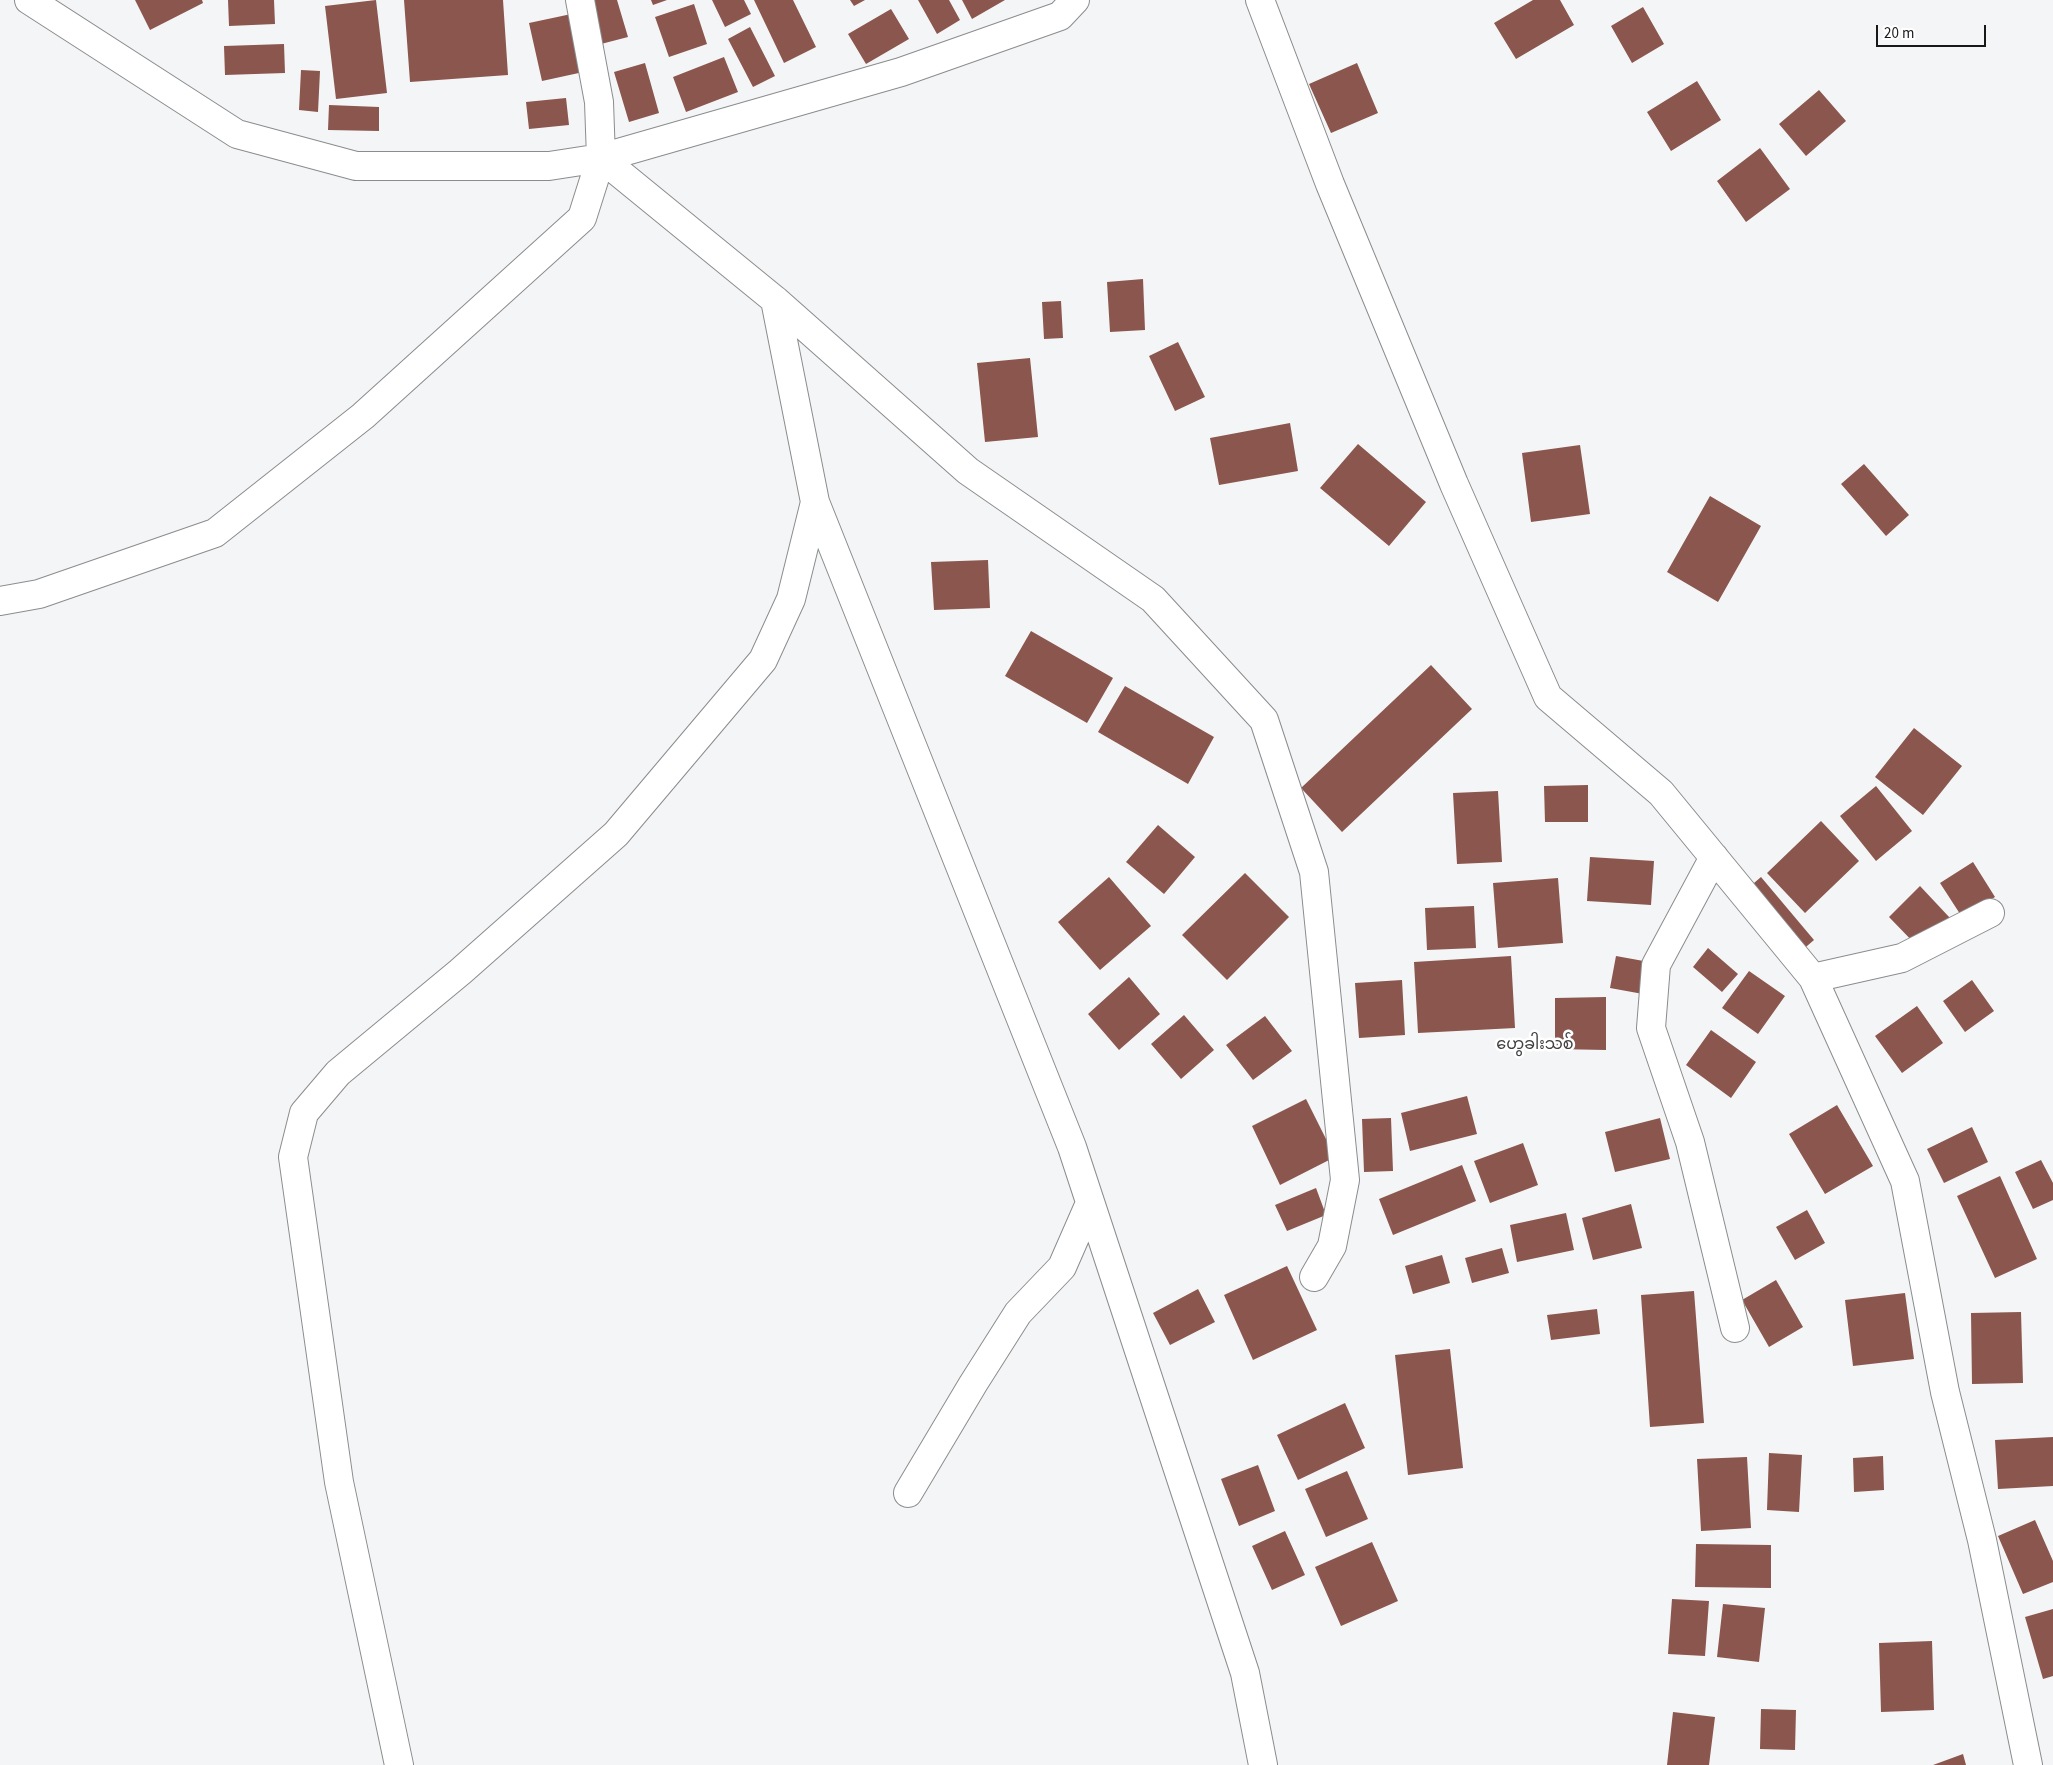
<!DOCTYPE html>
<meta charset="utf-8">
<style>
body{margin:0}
#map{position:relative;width:2053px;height:1765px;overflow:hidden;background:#f4f5f6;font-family:"Source Sans 3",sans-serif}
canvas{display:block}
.scale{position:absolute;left:1876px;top:25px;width:110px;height:22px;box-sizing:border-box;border:2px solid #181819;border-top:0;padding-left:6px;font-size:15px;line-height:18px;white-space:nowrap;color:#181819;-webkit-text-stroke:4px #fff;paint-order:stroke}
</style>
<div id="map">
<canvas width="2053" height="1765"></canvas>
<div class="scale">20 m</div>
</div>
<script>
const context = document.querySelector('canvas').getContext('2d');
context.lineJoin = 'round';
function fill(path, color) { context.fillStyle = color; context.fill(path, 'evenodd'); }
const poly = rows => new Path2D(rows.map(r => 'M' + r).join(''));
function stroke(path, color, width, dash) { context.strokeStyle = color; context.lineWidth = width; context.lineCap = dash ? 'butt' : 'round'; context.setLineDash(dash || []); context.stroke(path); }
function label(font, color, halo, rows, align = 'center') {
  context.font = font + ' "Source Sans 3","Noto Sans Myanmar",sans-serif'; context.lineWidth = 5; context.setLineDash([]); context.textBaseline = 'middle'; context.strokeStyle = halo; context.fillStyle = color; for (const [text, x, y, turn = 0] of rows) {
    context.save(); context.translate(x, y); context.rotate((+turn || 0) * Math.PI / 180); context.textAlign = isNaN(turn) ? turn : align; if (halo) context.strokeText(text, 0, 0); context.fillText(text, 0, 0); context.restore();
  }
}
const building = poly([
 [135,0,202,0,203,3,150,30],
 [228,0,274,0,275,24,229,26],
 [376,0,387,93,336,99,325,6],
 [404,0,503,0,508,75,410,82],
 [588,0,617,0,628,37,601,44],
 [651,0,667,0,653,5],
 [712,0,744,0,751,14,725,27],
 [754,0,793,0,816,47,784,63],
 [850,0,865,0,854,6],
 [918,0,949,0,960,20,937,34],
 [962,0,1005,0,972,19],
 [1533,0,1560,0,1574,25,1516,59,1494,23],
 [694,4,707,44,669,57,655,17],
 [1643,7,1664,44,1632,63,1611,26],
 [891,9,909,39,866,64,848,34],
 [576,13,588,71,542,81,529,23],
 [750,27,775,76,753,87,728,39],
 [284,44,285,73,225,75,224,46],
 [724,57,738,92,686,112,673,77],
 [645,63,659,113,629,122,614,72],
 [1357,63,1378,113,1331,133,1309,84],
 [301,70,320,71,318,112,299,110],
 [1697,81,1721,120,1671,151,1647,112],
 [1819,90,1846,121,1806,156,1779,124],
 [566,98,569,125,529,129,526,102],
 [329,105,379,107,379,131,328,130],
 [1760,148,1790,189,1746,222,1717,181],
 [1143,279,1145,330,1110,332,1107,282],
 [1061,301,1063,338,1044,339,1042,302],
 [1178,342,1205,397,1175,411,1149,356],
 [1030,358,1038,437,985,442,977,363],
 [1290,423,1298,471,1219,485,1210,438],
 [1358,444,1426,502,1389,546,1320,488],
 [1580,445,1590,514,1531,522,1522,453],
 [1864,464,1909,515,1886,536,1841,484],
 [1710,496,1761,526,1718,602,1667,572],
 [988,560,990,608,934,610,931,562],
 [1031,631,1113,678,1087,723,1005,676],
 [1431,665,1472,709,1342,832,1301,788],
 [1125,686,1214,737,1188,784,1098,732],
 [1914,728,1962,766,1923,815,1875,777],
 [1588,785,1588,822,1545,822,1544,786],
 [1876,786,1912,831,1876,861,1840,816],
 [1498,791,1502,862,1457,864,1453,793],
 [1821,821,1859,861,1805,913,1767,873],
 [1158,825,1195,857,1164,894,1126,862],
 [1590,857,1654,861,1651,905,1587,901],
 [1973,862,1995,897,1962,917,1940,883],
 [1245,873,1289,917,1227,980,1182,935],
 [1109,877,1151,926,1100,970,1058,922],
 [1761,877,1814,940,1800,952,1747,889],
 [1558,878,1563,943,1498,948,1493,883],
 [1920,886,1950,918,1919,948,1889,917],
 [1474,906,1476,948,1427,950,1425,908],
 [1708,948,1738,974,1722,992,1693,967],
 [1511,956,1515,1028,1418,1033,1414,962],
 [1616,956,1649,962,1643,994,1610,988],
 [1749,971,1785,996,1758,1034,1722,1008],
 [1129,977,1160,1014,1119,1050,1088,1014],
 [1402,980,1405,1035,1359,1038,1355,983],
 [1972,980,1994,1011,1965,1032,1943,1001],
 [1606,997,1606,1050,1555,1049,1555,998],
 [1917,1006,1943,1043,1902,1073,1875,1036],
 [1184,1015,1214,1050,1181,1079,1151,1044],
 [1265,1016,1292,1051,1253,1080,1226,1045],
 [1711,1030,1756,1062,1731,1098,1686,1065],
 [1467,1096,1477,1134,1410,1151,1401,1113],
 [1306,1099,1335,1157,1280,1185,1252,1126],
 [1837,1105,1873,1166,1825,1194,1789,1134],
 [1391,1118,1393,1171,1364,1172,1362,1119],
 [1660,1118,1670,1159,1615,1172,1605,1132],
 [1972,1127,1988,1162,1944,1183,1927,1149],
 [1523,1143,1538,1185,1490,1203,1474,1161],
 [2041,1160,2053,1183,2053,1200,2033,1209,2015,1172],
 [1462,1165,1476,1201,1393,1235,1379,1199],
 [2000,1176,2037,1259,1995,1278,1957,1196],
 [1316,1188,1326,1215,1287,1231,1275,1205],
 [1631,1204,1642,1248,1593,1260,1582,1218],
 [1807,1210,1825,1243,1795,1260,1776,1227],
 [1566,1213,1574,1250,1517,1262,1510,1225],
 [1502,1248,1509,1273,1472,1283,1465,1258],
 [1442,1255,1450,1283,1413,1294,1405,1266],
 [1287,1266,1317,1330,1253,1360,1224,1295],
 [1776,1280,1803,1327,1769,1347,1742,1300],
 [1198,1289,1215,1322,1170,1345,1153,1313],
 [1694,1291,1704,1423,1650,1427,1641,1295],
 [1905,1293,1914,1359,1853,1366,1845,1300],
 [1597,1309,1600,1334,1551,1340,1547,1315],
 [2021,1312,2023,1383,1972,1384,1971,1313],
 [1450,1349,1463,1468,1408,1475,1395,1355],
 [1345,1403,1365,1448,1298,1480,1277,1435],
 [2053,1437,2053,1486,1998,1489,1995,1440],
 [1769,1453,1802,1455,1799,1512,1767,1510],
 [1883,1456,1884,1490,1854,1492,1853,1458],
 [1747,1457,1751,1528,1701,1531,1697,1459],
 [1258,1465,1275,1511,1239,1526,1221,1479],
 [1347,1471,1368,1519,1326,1537,1305,1489],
 [2035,1520,2053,1561,2053,1582,2023,1594,1998,1536],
 [1285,1531,1305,1575,1272,1590,1252,1546],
 [1372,1542,1398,1601,1341,1626,1315,1567],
 [1696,1544,1771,1545,1771,1588,1695,1587],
 [1672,1599,1709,1601,1705,1656,1668,1654],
 [1723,1604,1765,1608,1759,1662,1717,1657],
 [2053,1609,2053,1676,2043,1679,2025,1617],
 [1932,1641,1934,1710,1881,1712,1879,1643],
 [1761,1709,1796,1710,1795,1750,1760,1749],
 [1673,1712,1715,1717,1709,1765,1667,1765],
 [1963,1754,1966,1765,1933,1765]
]);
const street = poly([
 [29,0,237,134,356,166,549,166,601,158,901,72,1060,16,1075,0],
 [1260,0,1330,184,1454,484,1548,697,1661,793,1813,978,1905,1181,1945,1392,1982,1540,2028,1765],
 [601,158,775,300,968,471,1153,599,1264,720,1314,872,1345,1180,1332,1246,1314,1277],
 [775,300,815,502,1072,1147,1245,1673,1263,1765],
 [0,601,39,594,215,533,363,416,582,218,601,158,599,102,580,0],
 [1714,857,1656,965,1651,1028,1690,1142,1735,1328],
 [1813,978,1902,958,1990,913],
 [908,1493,973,1384,1018,1313,1062,1267,1090,1203],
 [399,1765,339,1482,293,1157,304,1113,338,1073,460,972,616,834,763,660,791,599,815,502]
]);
const quarterNames = [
 ["ဟွေခါးသစ်",1535,1045]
];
fill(building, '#8a564e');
stroke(street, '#8b8c8e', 30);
stroke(street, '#fff', 28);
label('16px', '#404042', '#fff', quarterNames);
</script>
